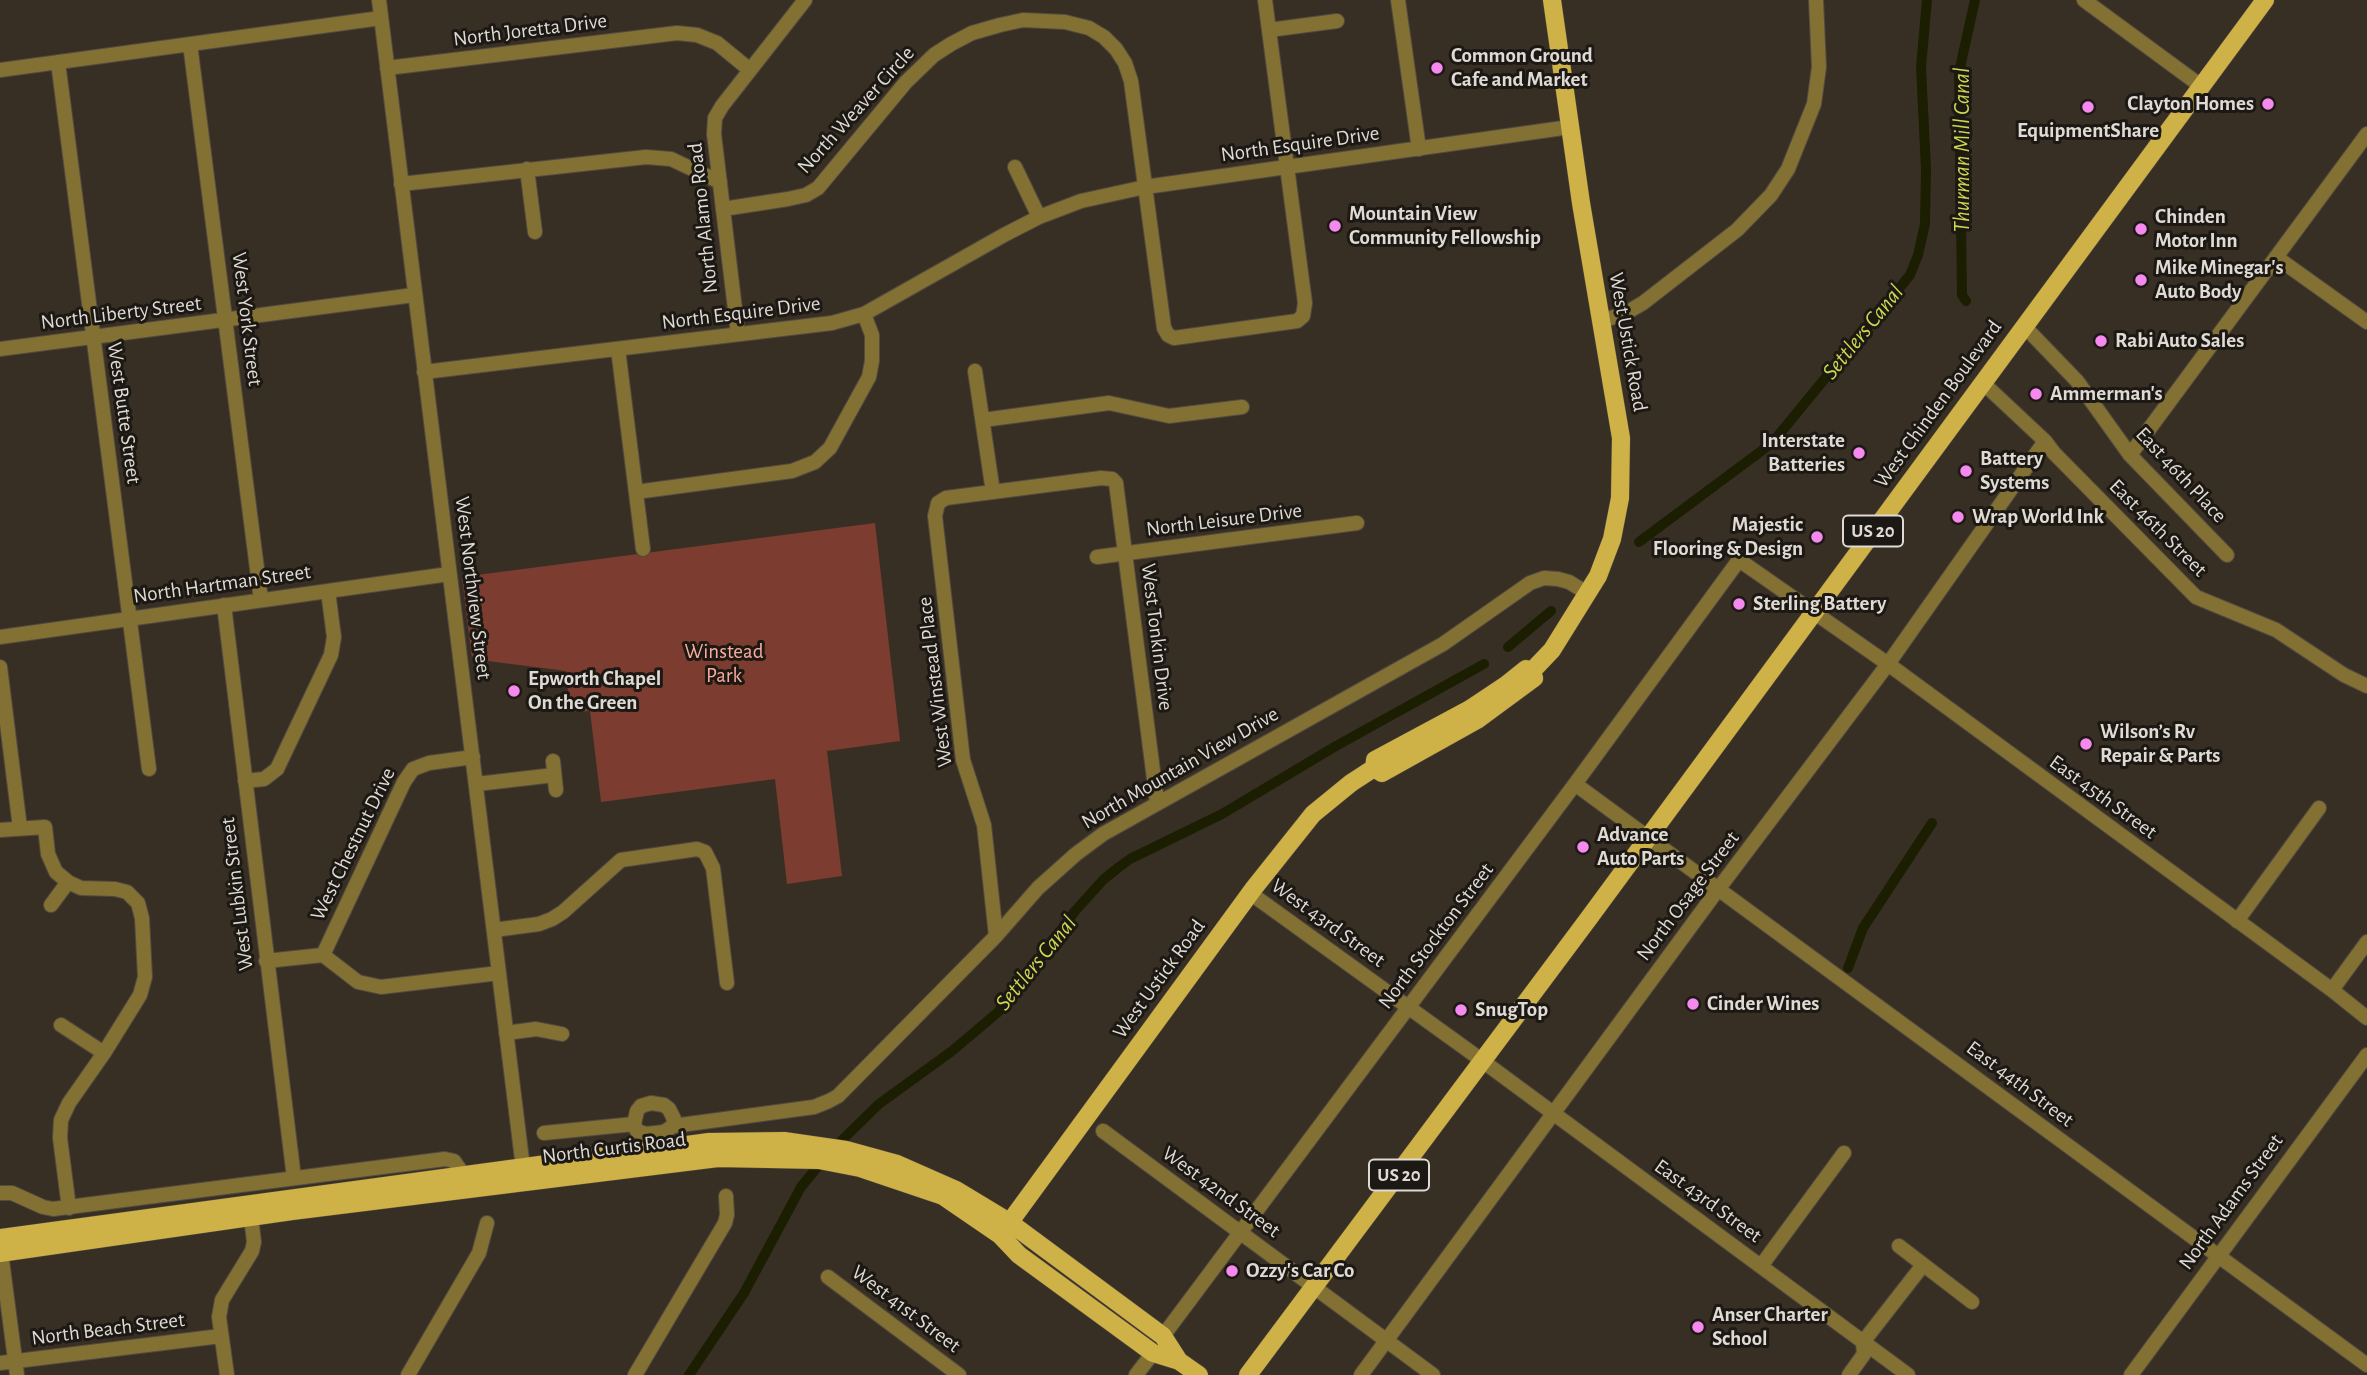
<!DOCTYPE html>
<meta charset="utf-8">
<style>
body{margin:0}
canvas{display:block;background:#382f24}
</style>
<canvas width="2367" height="1375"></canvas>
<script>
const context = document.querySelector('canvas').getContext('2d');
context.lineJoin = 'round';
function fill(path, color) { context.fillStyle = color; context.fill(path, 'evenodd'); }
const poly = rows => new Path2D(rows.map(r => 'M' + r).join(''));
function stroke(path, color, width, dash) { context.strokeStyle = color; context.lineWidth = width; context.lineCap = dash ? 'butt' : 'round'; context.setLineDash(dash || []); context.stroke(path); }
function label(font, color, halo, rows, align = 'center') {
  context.font = font + ' "Alegreya Sans",sans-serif'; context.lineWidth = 6; context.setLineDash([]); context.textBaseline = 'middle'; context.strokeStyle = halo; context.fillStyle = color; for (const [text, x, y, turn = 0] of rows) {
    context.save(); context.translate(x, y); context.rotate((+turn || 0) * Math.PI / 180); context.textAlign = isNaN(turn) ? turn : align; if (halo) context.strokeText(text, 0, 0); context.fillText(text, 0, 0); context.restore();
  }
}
const green = poly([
 [875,523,900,741,827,751,842,876,787,884,775,779,601,802,590,711,570,712,566,671,472,659,462,577]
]);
const canal = poly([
 [1966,301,1962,295,1959,72,1975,0],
 [1639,542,1772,443,1910,275,1918,255,1925,224,1926,169,1921,67,1927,0],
 [1508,647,1551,611],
 [1848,968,1863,928,1932,823],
 [834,1148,879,1104,952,1051,997,1013,1013,996,1075,911,1104,879,1119,867,1130,859,1222,814,1336,746,1484,664],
 [689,1375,744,1293,801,1187,824,1159]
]);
const minor = poly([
 [379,0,524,1176],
 [1398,0,1419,149],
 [2084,0,2201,86],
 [1269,30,1337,21],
 [190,44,261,600],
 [58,62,149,769],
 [387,68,677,33,697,35,717,43,750,70],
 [0,70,381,18],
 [1015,167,1039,217],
 [527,169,535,232],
 [401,184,646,157,671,159,720,182],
 [723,209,788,199,806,195,818,188,906,82,934,55,951,44,972,33,1000,25,1023,20,1065,22,1089,28,1104,37,1116,49,1125,63,1131,81,1164,328,1168,335,1174,338,1297,321,1303,316,1305,303,1265,0],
 [2276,257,2367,322],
 [1601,321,1624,314,1643,303,1737,230,1771,195,1788,169,1814,104,1819,67,1816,0],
 [2024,326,2077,381,2130,455,2227,555],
 [738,334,714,134,715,118,722,106,805,0],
 [0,349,414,295],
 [618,349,643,549],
 [975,371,993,492],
 [424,372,832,323,864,314,1004,235,1039,217,1081,201,1145,187,1570,127],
 [1982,382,2045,441,2054,453,2196,597,2276,630,2344,675,2367,686],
 [983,420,1109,403,1169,416,1242,407],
 [2130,455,2367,134],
 [636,492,792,471,815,462,830,448,869,377,872,361,872,335,864,314],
 [1097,557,1357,523],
 [224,605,294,1178],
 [0,637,449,574],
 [0,667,20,828],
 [553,761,556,790],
 [245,781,264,779,277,769,331,655,334,637,328,591],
 [477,784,554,775],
 [1575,784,2367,1365],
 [0,830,45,827,48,854,56,872,68,882,81,888,115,889,127,892,138,903,142,918,145,977,140,995,104,1053,69,1103,61,1120,60,1138,69,1208],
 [1250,893,1469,1051,1908,1375],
 [51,905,68,882],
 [2237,921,2319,808],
 [494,930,539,924,552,919,563,912,621,860,697,849,705,852,713,868,727,983],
 [996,936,984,825,963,760,935,516,938,503,946,498,1101,478,1112,479,1116,483,1157,802],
 [323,955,404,782,413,769,429,763,473,757],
 [266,961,323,955,358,982,381,987,499,973],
 [2332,990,2367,942],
 [61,1025,104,1053],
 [506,1033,536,1029,562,1034],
 [651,1103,664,1105,669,1109,674,1119,673,1126,664,1132,646,1134,637,1131,634,1124,637,1111,641,1106,651,1103],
 [673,1126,814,1107,829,1101,838,1096,996,936,1038,888,1076,854,1103,834,1443,644,1530,583,1544,578,1558,579,1569,582,1587,593],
 [1103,1131,1433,1375],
 [544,1133,634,1124],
 [0,1193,12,1193,43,1207,53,1209,445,1159,454,1161,463,1174],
 [0,1245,17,1375],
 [1899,1246,1972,1302],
 [1761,1266,1844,1153],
 [828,1277,959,1375],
 [1163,1336,1575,784,1739,560,1888,664,2332,990,2367,1018],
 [0,1363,221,1336],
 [227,1375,219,1317,222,1300,252,1251,254,1242,251,1217],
 [408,1375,479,1253,487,1223],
 [635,1375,725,1223,727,1215,726,1196],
 [1136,1375,1153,1353],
 [1361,1375,1719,888,1888,664,2045,441],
 [1849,1375,1864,1354,1863,1342,1923,1265],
 [2131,1375,2367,1055]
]);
const major = poly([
 [1374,768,1382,773,1477,720,1534,678,1532,671,1552,650,1598,576,1612,539,1620,498,1621,438,1581,203,1552,0],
 [1004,1230,1254,888,1313,814,1351,783,1374,768,1375,760,1470,709,1506,685,1526,669,1532,671],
 [0,1238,709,1142,784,1141,846,1150,897,1164,956,1190,1009,1222,1163,1336,1179,1361],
 [0,1253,292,1211,718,1158,819,1160,860,1168,943,1196,1000,1235,1019,1255,1153,1353,1179,1361,1199,1375],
 [1248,1375,1589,918,2265,0]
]);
const markers = [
 [1437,68,7,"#f689ee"],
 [2268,104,7,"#f689ee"],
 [2088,107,7,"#f689ee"],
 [1335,226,7,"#f689ee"],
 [2141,229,7,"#f689ee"],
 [2141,280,7,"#f689ee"],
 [2101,341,7,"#f689ee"],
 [2036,394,7,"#f689ee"],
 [1859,453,7,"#f689ee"],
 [1966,471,7,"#f689ee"],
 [1958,517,7,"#f689ee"],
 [1817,537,7,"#f689ee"],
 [1739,604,7,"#f689ee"],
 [514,691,7,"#f689ee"],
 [2086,744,7,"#f689ee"],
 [1583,847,7,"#f689ee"],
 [1693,1004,7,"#f689ee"],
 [1461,1010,7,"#f689ee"],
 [1232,1271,7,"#f689ee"],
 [1698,1327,7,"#f689ee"]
];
const shields = [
 [1873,531,60],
 [1399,1175,60]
];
const shieldNames = [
 ["US 20",1873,531],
 ["US 20",1399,1175]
];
const streetNames = [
 ["North Joretta Drive",530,30,-7],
 ["North Weaver Circle",856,110,-48],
 ["North Esquire Drive",1300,144,-8],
 ["North Alamo Road",703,218,-96],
 ["North Liberty Street",121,313,-7],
 ["North Esquire Drive",741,313,-7],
 ["West York Street",247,319,83],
 ["West Ustick Road",1628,342,80],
 ["West Chinden Boulevard",1938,404,-54],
 ["West Butte Street",124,413,82],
 ["East 46th Place",2181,475,47],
 ["North Leisure Drive",1224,520,-7],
 ["East 46th Street",2158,528,45],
 ["North Hartman Street",222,584,-8],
 ["West Northview Street",473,588,83],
 ["West Tonkin Drive",1157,637,83],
 ["West Winstead Place",935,682,-97],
 ["North Mountain View Drive",1180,768,-30],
 ["East 45th Street",2103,797,36],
 ["West Chestnut Drive",353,844,-64],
 ["West Lubkin Street",237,894,-97],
 ["North Osage Street",1688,896,-53],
 ["West 43rd Street",1328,923,36],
 ["North Stockton Street",1436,936,-53],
 ["West Ustick Road",1159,979,-54],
 ["East 44th Street",2020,1084,37],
 ["North Curtis Road",614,1148,-7],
 ["West 42nd Street",1221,1192,36],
 ["East 43rd Street",1708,1201,36],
 ["North Adams Street",2231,1202,-54],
 ["West 41st Street",906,1309,37],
 ["North Beach Street",108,1329,-7]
];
const poiNames = [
 ["Common Ground",1451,56],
 ["Cafe and Market",1451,80],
 ["Clayton Homes",2254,104,"right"],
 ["EquipmentShare",2088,131,"center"],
 ["Mountain View",1349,214],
 ["Community Fellowship",1349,238],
 ["Chinden",2155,217],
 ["Motor Inn",2155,241],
 ["Mike Minegar's",2155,268],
 ["Auto Body",2155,292],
 ["Rabi Auto Sales",2115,341],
 ["Ammerman's",2050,394],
 ["Interstate",1845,441,"right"],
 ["Batteries",1845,465,"right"],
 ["Battery",1980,459],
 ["Systems",1980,483],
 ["Wrap World Ink",1972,517],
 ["Majestic",1803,525,"right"],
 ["Flooring & Design",1803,549,"right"],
 ["Sterling Battery",1753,604],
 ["Epworth Chapel",528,679],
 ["On the Green",528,703],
 ["Wilson’s Rv",2100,732],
 ["Repair & Parts",2100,756],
 ["Advance",1597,835],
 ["Auto Parts",1597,859],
 ["Cinder Wines",1707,1004],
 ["SnugTop",1475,1010],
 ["Ozzy's Car Co",1246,1271],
 ["Anser Charter",1712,1315],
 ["School",1712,1339]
];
const parkNames = [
 ["Winstead",724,652],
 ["Park",724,676]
];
const waterNames = [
 ["Thurman Mill Canal",1962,150,-90],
 ["Settlers Canal",1863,332,-51],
 ["Settlers Canal",1036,963,-51]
];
fill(green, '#7c3c30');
stroke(canal, '#1b1e00', 10);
stroke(minor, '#534a40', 16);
stroke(major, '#534a40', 19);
stroke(minor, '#837133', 14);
stroke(major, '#ceb147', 18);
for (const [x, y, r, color] of markers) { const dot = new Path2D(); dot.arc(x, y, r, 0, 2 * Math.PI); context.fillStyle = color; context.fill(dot); stroke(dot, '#1c1813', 2.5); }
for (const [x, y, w] of shields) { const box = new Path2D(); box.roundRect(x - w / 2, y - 15.5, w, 31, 5); context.fillStyle = '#1c1813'; context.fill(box); stroke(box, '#dfdad3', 2); }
label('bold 19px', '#dfdad3', null, shieldNames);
label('21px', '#dfdad3', '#1c1813', streetNames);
label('bold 21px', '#dfdad3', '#1c1813', poiNames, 'left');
label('21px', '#f9ab9c', '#1c1813', parkNames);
label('italic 23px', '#ccd850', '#1c1813', waterNames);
</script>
